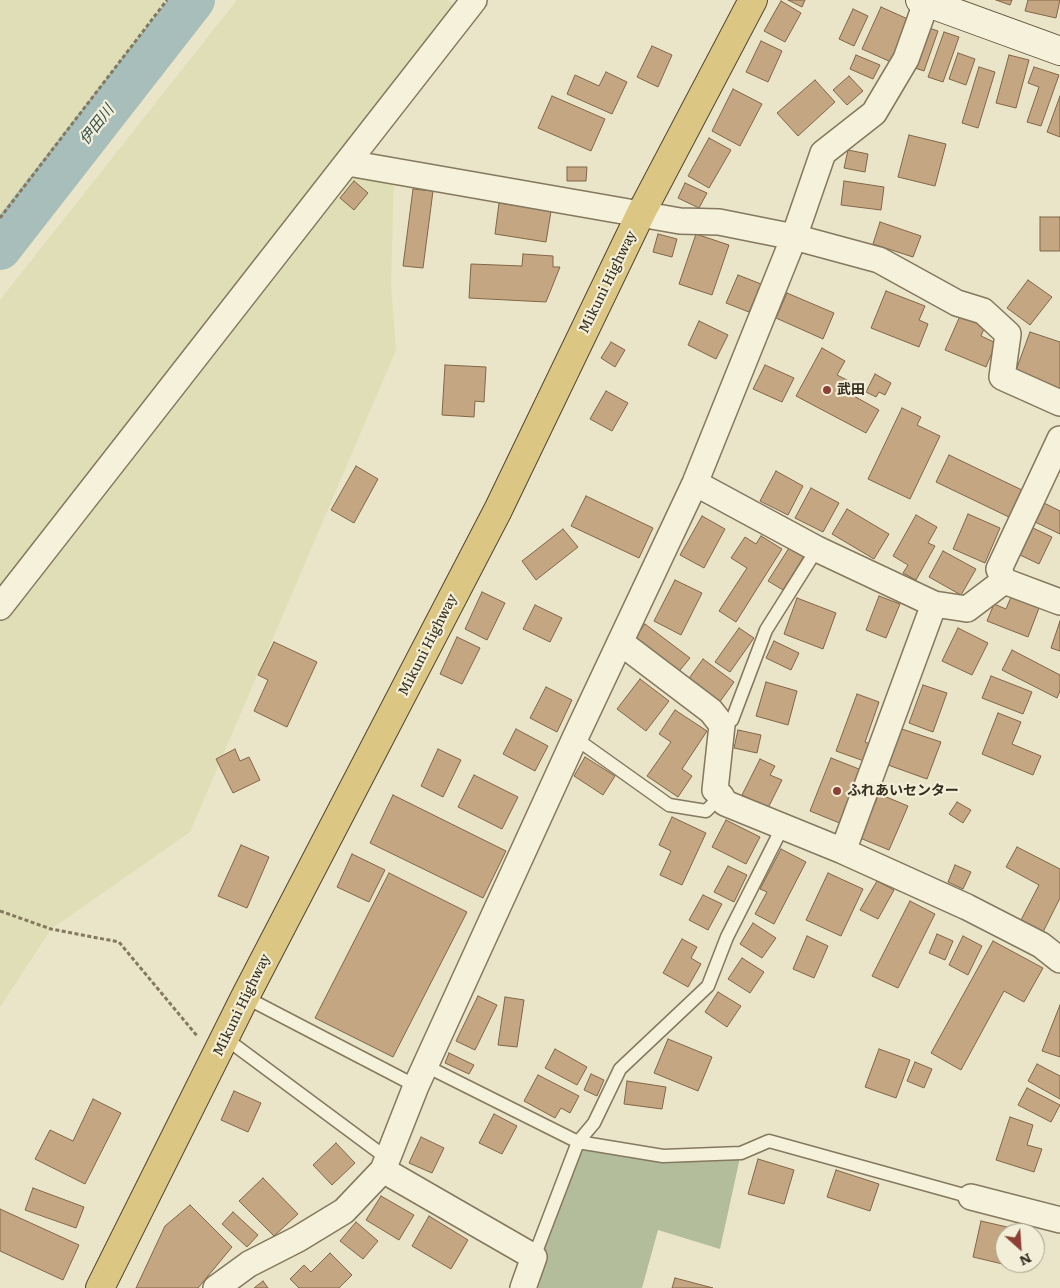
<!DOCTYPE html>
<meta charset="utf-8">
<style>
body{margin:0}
#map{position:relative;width:1060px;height:1288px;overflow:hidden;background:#eae4c8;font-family:Literata,serif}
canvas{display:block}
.north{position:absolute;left:995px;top:1223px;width:50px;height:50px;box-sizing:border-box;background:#f2eed7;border:1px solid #a7a18e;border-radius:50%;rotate:154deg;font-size:14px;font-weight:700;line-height:20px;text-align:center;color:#362e21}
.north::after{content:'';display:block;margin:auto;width:18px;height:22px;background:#8d4035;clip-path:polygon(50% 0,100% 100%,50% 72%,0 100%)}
</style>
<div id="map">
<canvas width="1060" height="1288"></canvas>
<div class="north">N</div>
</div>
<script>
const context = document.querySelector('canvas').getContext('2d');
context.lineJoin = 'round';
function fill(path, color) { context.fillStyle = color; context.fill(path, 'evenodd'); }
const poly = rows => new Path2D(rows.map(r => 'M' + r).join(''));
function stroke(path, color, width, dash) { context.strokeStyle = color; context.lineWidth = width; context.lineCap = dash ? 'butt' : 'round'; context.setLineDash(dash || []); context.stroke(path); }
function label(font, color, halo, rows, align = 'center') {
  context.font = font + ' Literata,"Noto Sans JP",serif'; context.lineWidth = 4.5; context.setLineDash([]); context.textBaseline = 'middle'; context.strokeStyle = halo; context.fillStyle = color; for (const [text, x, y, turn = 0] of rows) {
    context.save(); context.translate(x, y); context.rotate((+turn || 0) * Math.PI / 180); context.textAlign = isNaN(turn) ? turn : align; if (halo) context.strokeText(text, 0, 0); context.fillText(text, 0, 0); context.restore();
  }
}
const farmland = poly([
 [0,0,167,0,0,218],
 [237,0,448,0,464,13,349,163,394,171,391,286,396,350,190,832,51,929,0,1007,0,300]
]);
const cemetery = poly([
 [578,1142,663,1156,741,1153,720,1249,658,1230,642,1288,523,1288]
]);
const river = poly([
 [0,249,194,0]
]);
const building = poly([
 [788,0,805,0,802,7,788,0],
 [996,0,1012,0,1010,5,996,0],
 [1028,0,1060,0,1056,18,1025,11,1028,0],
 [781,1,801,13,785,42,764,31,781,1],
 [881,7,910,20,891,62,862,49,881,7],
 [853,9,868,16,854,46,839,39,853,9],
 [926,27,938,31,924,71,912,67,926,27],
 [944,32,959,37,943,82,928,77,944,32],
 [761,41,782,51,768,82,746,72,761,41],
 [652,46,672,55,658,87,637,77,652,46],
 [958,53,975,59,966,85,949,79,958,53],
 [856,55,880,65,873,79,850,69,856,55],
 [1009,55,1029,60,1016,108,996,103,1009,55],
 [979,67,995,72,978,128,962,123,979,67],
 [1034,67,1059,75,1041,126,1027,122,1039,87,1028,83,1034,67],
 [606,72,627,82,612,114,567,94,575,75,599,86,606,72],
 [849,76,863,91,847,105,833,90,849,76],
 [815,80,835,102,798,136,777,113,815,80],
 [733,89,762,104,740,146,712,131,733,89],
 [552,96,605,119,591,151,538,128,552,96],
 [1060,96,1060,137,1047,132,1060,96],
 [909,135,946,144,935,186,898,177,909,135],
 [709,138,731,150,709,188,688,176,709,138],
 [848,150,868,154,865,172,844,168,848,150],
 [567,167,587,167,586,181,567,181,567,167],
 [354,181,368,193,354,210,340,198,354,181],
 [844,181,884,187,881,210,841,205,844,181],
 [685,183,707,193,699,208,678,198,685,183],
 [413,189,433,191,423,268,403,266,413,189],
 [499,203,551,211,546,242,495,234,499,203],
 [1040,217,1060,217,1060,251,1040,251,1040,217],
 [880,222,921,236,913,257,873,244,880,222],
 [658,234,677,239,672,257,653,252,658,234],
 [696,234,729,245,712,295,679,284,696,234],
 [523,254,553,256,553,267,560,267,546,302,469,298,471,264,522,266,523,254],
 [738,275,761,284,749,312,726,303,738,275],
 [1028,280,1052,297,1030,325,1007,308,1028,280],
 [886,291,925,306,919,320,928,324,919,347,871,328,886,291],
 [787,293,834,313,823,339,776,318,787,293],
 [960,316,985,326,981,336,996,343,986,367,945,350,960,316],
 [699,321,728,335,716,359,688,345,699,321],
 [1030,332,1060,342,1060,389,1015,373,1030,332],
 [611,342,625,350,615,367,601,358,611,342],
 [822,348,845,361,837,375,857,385,852,395,879,410,866,433,796,396,822,348],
 [445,365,486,367,484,402,475,401,474,417,442,415,445,365],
 [765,365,794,378,782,402,753,389,765,365],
 [875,374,891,383,885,395,879,392,876,397,866,392,875,374],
 [606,391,628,403,612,431,590,419,606,391],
 [902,408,921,417,917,425,940,436,910,499,868,479,902,408],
 [949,455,1024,491,1011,518,936,482,949,455],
 [356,466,378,479,354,523,331,510,356,466],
 [776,471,803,486,788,515,760,501,776,471],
 [811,488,839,503,823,532,795,518,811,488],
 [586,496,653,528,639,558,571,526,586,496],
 [1042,502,1060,511,1060,534,1033,521,1042,502],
 [847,509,889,534,874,559,832,534,847,509],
 [968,514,1000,528,985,563,953,549,968,514],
 [916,515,937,527,928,543,935,546,916,580,903,573,908,565,893,556,916,515],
 [702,516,725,529,704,568,680,555,702,516],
 [1033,528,1052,537,1039,564,1020,555,1033,528],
 [563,529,578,547,536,580,522,561,563,529],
 [761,536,782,549,736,622,719,611,747,568,731,558,745,537,756,544,761,536],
 [789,548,804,556,783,590,768,581,789,548],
 [943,551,976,569,961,595,929,577,943,551],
 [675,580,702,593,681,635,654,621,675,580],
 [482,592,505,603,487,640,465,629,482,592],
 [879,596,900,604,886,638,866,630,879,596],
 [1011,597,1039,608,1028,637,987,621,994,604,1006,609,1011,597],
 [797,598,836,613,823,649,784,634,797,598],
 [535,605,562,618,550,642,523,629,535,605],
 [1060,621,1060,651,1051,648,1060,621],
 [645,624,690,658,676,675,632,641,645,624],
 [739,628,754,638,730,672,715,662,739,628],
 [958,628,988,643,972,675,942,661,958,628],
 [457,637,480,648,462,684,440,674,457,637],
 [774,641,799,653,791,670,766,658,774,641],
 [274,642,317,662,287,727,254,711,268,680,258,675,274,642],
 [1012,650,1060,675,1060,691,1057,698,1002,670,1012,650],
 [703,659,734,682,719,703,687,681,703,659],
 [991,676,1032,692,1023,714,982,698,991,676],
 [640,679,669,701,646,731,617,709,640,679],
 [766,682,797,691,788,725,756,716,766,682],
 [923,685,947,693,933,732,909,723,923,685],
 [546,687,572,700,557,732,530,718,546,687],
 [857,694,879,702,865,742,870,744,864,761,836,751,857,694],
 [675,710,707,731,682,769,692,776,678,797,647,776,671,742,659,734,675,710],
 [998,713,1021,722,1012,744,1041,756,1033,775,982,754,998,713],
 [516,729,548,746,535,771,503,754,516,729],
 [902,729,941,742,927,779,888,765,902,729],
 [738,730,761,735,757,753,734,748,738,730],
 [235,749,240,761,249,757,260,780,233,793,216,759,235,749],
 [438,749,461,760,443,797,421,786,438,749],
 [585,757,615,776,603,795,574,776,585,757],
 [831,758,864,771,842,824,810,811,831,758],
 [760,759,775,766,770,775,782,780,768,808,742,795,760,759],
 [474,775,518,797,502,829,458,807,474,775],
 [879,794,908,806,889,850,860,838,879,794],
 [393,795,506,851,483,898,370,843,393,795],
 [957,802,971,810,963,823,949,814,957,802],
 [672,817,706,833,682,885,660,875,671,851,659,845,672,817],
 [726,820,760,837,746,864,712,847,726,820],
 [241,845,269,857,247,908,218,896,241,845],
 [1017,847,1060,869,1060,898,1043,932,1021,920,1039,885,1006,867,1017,847],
 [781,849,806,862,774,924,755,914,767,892,760,889,781,849],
 [352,854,385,870,369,902,337,887,352,854],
 [955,865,971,872,963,889,948,882,955,865],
 [728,866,747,875,734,902,714,892,728,866],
 [389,873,467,912,393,1057,315,1018,389,873],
 [828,873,863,889,841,936,806,920,828,873],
 [877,881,894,890,878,919,860,910,877,881],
 [703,895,722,904,708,930,689,920,703,895],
 [910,901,935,914,898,988,872,976,910,901],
 [753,923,776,938,762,958,740,944,753,923],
 [937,934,953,941,945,960,929,953,937,934],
 [807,936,828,946,814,978,793,969,807,936],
 [963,936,982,946,968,975,949,965,963,936],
 [682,939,697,947,691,958,701,964,688,987,663,973,682,939],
 [993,941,1043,968,1024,1002,1004,991,961,1070,931,1053,993,941],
 [742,958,764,972,750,993,728,979,742,958],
 [718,992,741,1006,727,1027,705,1012,718,992],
 [478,996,497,1005,475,1050,456,1041,478,996],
 [505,997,524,1000,517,1047,498,1045,505,997],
 [1060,1005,1060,1057,1042,1051,1060,1005],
 [668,1039,712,1057,698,1091,654,1073,668,1039],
 [555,1049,587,1067,577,1085,545,1068,555,1049],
 [879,1049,910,1060,896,1098,865,1087,879,1049],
 [449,1053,474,1065,469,1074,445,1063,449,1053],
 [915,1062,932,1069,924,1088,907,1081,915,1062],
 [1037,1064,1060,1076,1060,1099,1028,1081,1037,1064],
 [591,1074,604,1080,597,1096,584,1090,591,1074],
 [538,1075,579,1096,570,1113,561,1108,555,1118,524,1101,538,1075],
 [627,1081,666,1087,662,1109,624,1104,627,1081],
 [1027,1088,1060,1105,1051,1122,1018,1105,1027,1088],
 [234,1091,261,1103,248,1132,221,1120,234,1091],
 [93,1099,121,1113,85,1184,35,1159,50,1130,73,1141,93,1099],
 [494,1114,517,1126,502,1154,479,1143,494,1114],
 [1010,1117,1033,1125,1027,1145,1042,1149,1034,1172,996,1160,1010,1117],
 [421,1137,444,1148,432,1173,409,1163,421,1137],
 [336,1143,355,1163,332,1185,313,1165,336,1143],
 [758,1159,794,1170,784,1204,748,1194,758,1159],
 [836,1170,879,1184,870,1211,827,1197,836,1170],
 [263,1178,298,1214,274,1236,239,1201,263,1178],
 [33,1188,84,1207,76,1228,25,1210,33,1188],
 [381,1196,414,1215,399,1240,366,1220,381,1196],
 [190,1205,232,1247,198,1288,136,1288,165,1226,190,1205],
 [0,1209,79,1245,63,1280,0,1251,0,1209],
 [233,1212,258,1235,247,1247,222,1224,233,1212],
 [429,1216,468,1240,451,1269,412,1246,429,1216],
 [981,1221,1020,1230,1019,1233,1005,1233,1005,1263,1012,1263,1011,1266,973,1257,981,1221],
 [356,1222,378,1241,363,1259,340,1241,356,1222],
 [330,1253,352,1275,339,1288,299,1288,290,1279,304,1265,311,1272,330,1253],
 [675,1278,713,1288,672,1288,675,1278],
 [263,1281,268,1288,254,1288,263,1281]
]);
const path = poly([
 [0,218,167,0],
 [0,911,51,929,119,942,198,1037]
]);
const service = poly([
 [722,725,732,720,766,630,817,549],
 [575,738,669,805,706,811,721,796],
 [245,997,416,1086],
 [225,1038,388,1159],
 [426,1066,578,1142,594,1123,620,1069,708,986,727,937,783,826],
 [534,1257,578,1142,663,1156,741,1153,769,1141,971,1197]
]);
const minor = poly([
 [348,163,680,221,719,222,794,237,879,260,957,303,983,311,1008,334,1002,377,1060,403],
 [695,483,817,549,934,604,967,609,1004,581,1060,602],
 [1004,581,999,569,1060,439],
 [0,607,474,0],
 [620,642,711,711,722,725,715,790,721,796,725,803,843,851,967,907,1041,945,1060,960],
 [843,851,934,604],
 [383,1170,534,1257,523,1288],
 [971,1197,1060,1220],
 [216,1288,249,1264,298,1239,344,1211,383,1170,416,1086,575,738,695,483,794,237,823,153,874,113,906,59,926,3]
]);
const secondary = poly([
 [920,0,1060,51]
]);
const trunk = poly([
 [100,1288,245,997,498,510,641,213,753,0]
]);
const markers = [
 [827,390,5,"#8d4035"],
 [837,791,5,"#8d4035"]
];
const streetNames = [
 ["Mikuni Highway",608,282,-64],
 ["Mikuni Highway",428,645,-63],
 ["Mikuni Highway",242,1005,-64]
];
const poiNames = [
 ["武田",837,390],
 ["ふれあいセンター",847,791]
];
const waterNames = [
 ["伊田川",97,125,-52]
];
fill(farmland, '#dfdeb6');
fill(cemetery, '#b4bd9b');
stroke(river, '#a8bebb', 42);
fill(building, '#c4a682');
stroke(building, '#816647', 1);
stroke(service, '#84785f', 15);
stroke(minor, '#84785f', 28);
stroke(secondary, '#665942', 30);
stroke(trunk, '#534632', 30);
stroke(path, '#84785f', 3, [4, 2.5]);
stroke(service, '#f6f1da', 12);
stroke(minor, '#f6f1da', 25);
stroke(secondary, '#f6f1da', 28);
stroke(trunk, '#dcc683', 28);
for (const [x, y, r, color] of markers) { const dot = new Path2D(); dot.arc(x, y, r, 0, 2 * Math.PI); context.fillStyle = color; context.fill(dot); stroke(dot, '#f2eed7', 2); }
label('14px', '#362e21', '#f2eed7', streetNames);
label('bold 14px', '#362e21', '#f2eed7', poiNames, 'left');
label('italic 15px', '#325254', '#f2eed7', waterNames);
</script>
